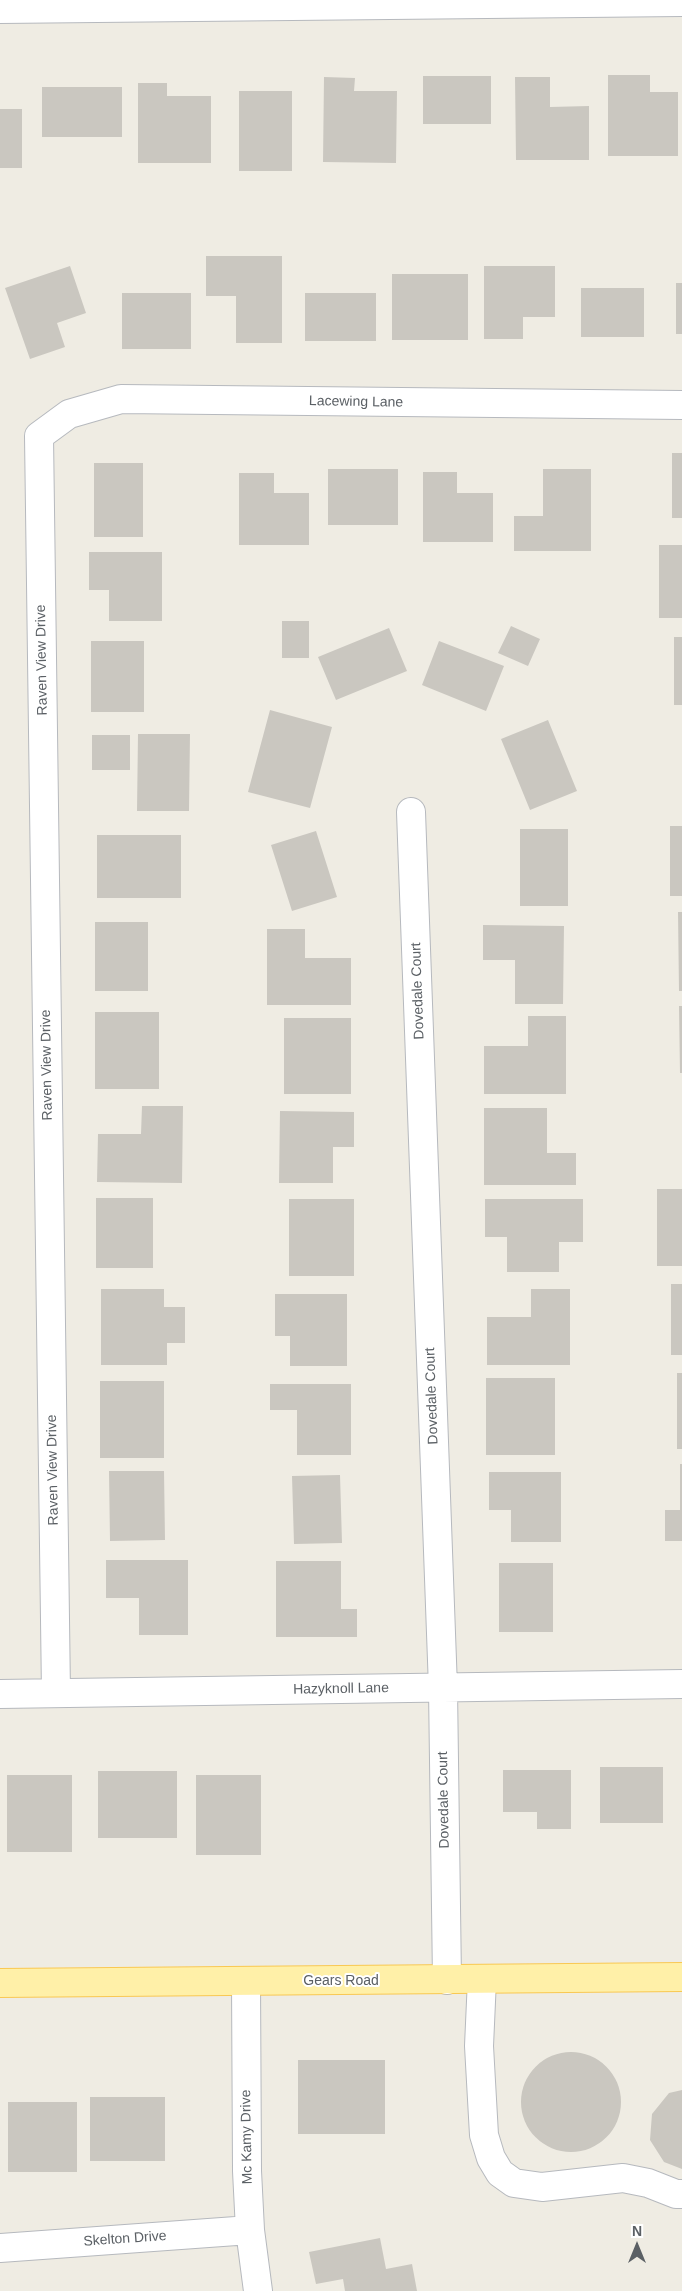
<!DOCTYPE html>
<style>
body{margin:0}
#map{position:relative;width:682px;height:2291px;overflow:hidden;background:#efece3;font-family:Helvetica,sans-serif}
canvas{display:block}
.north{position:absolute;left:612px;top:2221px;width:50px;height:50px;-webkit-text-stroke:4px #fff;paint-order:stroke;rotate:0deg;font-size:14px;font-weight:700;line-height:20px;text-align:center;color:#5b6065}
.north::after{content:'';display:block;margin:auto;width:18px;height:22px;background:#5b6065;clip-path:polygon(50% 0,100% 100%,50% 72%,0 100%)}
</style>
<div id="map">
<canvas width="682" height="2291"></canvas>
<div class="north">N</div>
</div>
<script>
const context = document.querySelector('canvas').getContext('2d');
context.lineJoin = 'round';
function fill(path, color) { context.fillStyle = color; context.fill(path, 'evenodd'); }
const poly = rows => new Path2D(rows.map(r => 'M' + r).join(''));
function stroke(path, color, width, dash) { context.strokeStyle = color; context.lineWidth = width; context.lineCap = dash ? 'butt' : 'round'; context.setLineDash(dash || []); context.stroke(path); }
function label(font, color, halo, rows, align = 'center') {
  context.font = font + ' Helvetica,sans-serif'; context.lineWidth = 4; context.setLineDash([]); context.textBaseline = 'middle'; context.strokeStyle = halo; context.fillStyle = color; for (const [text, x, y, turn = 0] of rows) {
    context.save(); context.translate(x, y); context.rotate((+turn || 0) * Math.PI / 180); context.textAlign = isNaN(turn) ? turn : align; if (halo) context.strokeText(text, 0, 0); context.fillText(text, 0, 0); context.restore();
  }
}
const building = poly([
 [608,75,650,75,650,92,678,92,678,156,608,156],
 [423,76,491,76,491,124,423,124],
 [324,77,355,78,354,91,397,91,396,163,323,162],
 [515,77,550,77,550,107,589,106,589,160,516,160],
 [138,83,167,83,167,96,211,96,211,163,138,163],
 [42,87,122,87,122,137,42,137],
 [239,91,292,91,292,171,239,171],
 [0,109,22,109,22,168,0,168],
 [206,256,282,256,282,343,236,343,236,296,206,296],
 [70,266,86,313,57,323,65,347,30,359,5,288],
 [484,266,555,266,555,317,523,317,523,339,484,339],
 [392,274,468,274,468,340,392,340],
 [676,283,682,283,682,334,676,334],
 [581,288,644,288,644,337,581,337],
 [122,293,191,293,191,349,122,349],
 [305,293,376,293,376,341,305,341],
 [672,453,682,453,682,518,672,518],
 [94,463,143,463,143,537,94,537],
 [328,469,398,469,398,525,328,525],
 [543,469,591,469,591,551,514,551,514,516,543,516],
 [423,472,457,472,457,493,493,493,493,542,423,542],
 [239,473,274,473,274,493,309,493,309,545,239,545],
 [659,545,682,545,682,618,659,618],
 [89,552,162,552,162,621,109,621,109,590,89,590],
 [282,621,309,621,309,658,282,658],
 [511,626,540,639,528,666,498,653],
 [389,628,407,671,336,700,318,657],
 [674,637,682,637,682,705,674,705],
 [91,641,144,641,144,712,91,712],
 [439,641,504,666,486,711,422,685],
 [270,710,332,727,310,808,248,792],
 [548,720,577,791,530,810,501,739],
 [138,734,190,734,189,811,137,811],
 [92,735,130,735,130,770,92,770],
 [670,826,682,826,682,896,670,896],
 [520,829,568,829,568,906,520,906],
 [316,831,337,897,292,911,271,845],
 [97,835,181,835,181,898,97,898],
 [678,912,682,912,682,991,679,991],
 [95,922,148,922,148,991,95,991],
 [483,925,564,926,563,1004,515,1004,515,960,483,960],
 [267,929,305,929,305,958,351,958,351,1005,267,1005],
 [679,1006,682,1006,682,1073,680,1073],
 [95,1012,159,1012,159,1089,95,1089],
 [528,1016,566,1016,566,1094,484,1094,484,1046,528,1046],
 [284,1018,351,1018,351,1094,284,1094],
 [142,1106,183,1106,182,1183,97,1182,98,1134,141,1134],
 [484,1108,547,1108,547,1153,576,1153,576,1185,484,1185],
 [280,1111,354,1112,354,1147,333,1147,333,1183,279,1183],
 [657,1189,682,1189,682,1266,657,1266],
 [96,1198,153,1198,153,1268,96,1268],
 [289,1199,354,1199,354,1276,289,1276],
 [485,1199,583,1199,583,1242,559,1242,559,1272,507,1272,507,1237,485,1237],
 [671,1284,682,1284,682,1355,671,1355],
 [101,1289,164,1289,164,1307,185,1307,185,1343,167,1343,167,1365,101,1365],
 [531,1289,570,1289,570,1365,487,1365,487,1317,531,1317],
 [275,1294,347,1294,347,1366,290,1366,290,1336,275,1336],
 [677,1373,682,1373,682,1449,677,1449],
 [486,1378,555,1378,555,1455,486,1455],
 [100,1381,164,1381,164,1458,100,1458],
 [270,1384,351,1384,351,1455,297,1455,297,1410,270,1410],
 [680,1464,682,1464,682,1541,665,1541,665,1510,680,1510],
 [109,1471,164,1471,165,1540,110,1541],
 [489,1472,561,1472,561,1542,511,1542,511,1510,489,1510],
 [340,1475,342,1543,294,1544,292,1476],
 [106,1560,188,1560,188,1635,139,1635,139,1598,106,1598],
 [276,1561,341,1561,341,1609,357,1609,357,1637,276,1637],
 [499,1563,553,1563,553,1632,499,1632],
 [600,1767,663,1767,663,1823,600,1823],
 [503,1770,571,1770,571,1829,537,1829,537,1812,503,1812],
 [98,1771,177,1771,177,1838,98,1838],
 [7,1775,72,1775,72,1852,7,1852],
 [196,1775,261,1775,261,1855,196,1855],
 '521 2102a50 50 0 1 1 100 0a50 50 0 1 1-100 0Z',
 [298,2060,385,2060,385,2134,298,2134],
 [682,2090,682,2169,664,2162,650,2140,652,2114,669,2093],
 [90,2097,165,2097,165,2161,90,2161],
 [8,2102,77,2102,77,2172,8,2172],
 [380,2238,386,2269,412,2264,417,2291,345,2291,343,2279,316,2284,309,2252]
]);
const minor = poly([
 [0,9,682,2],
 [411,812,443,1688,447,1980],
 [56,1693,39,436,69,414,121,399,682,405],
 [0,1694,682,1684],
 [482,1979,479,2046,484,2135,491,2158,500,2173,514,2183,542,2187,623,2178,648,2183,676,2194,682,2194],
 [246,1981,247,2171,250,2230,258,2291],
 [0,2248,250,2230]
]);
const major = poly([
 [0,1983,682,1977]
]);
const streetNames = [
 ["Lacewing Lane",356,402,1],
 ["Raven View Drive",42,660,-91],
 ["Dovedale Court",418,991,-92],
 ["Raven View Drive",47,1065,-91],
 ["Dovedale Court",432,1396,-92],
 ["Raven View Drive",53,1470,-91],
 ["Hazyknoll Lane",341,1689,-1],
 ["Dovedale Court",444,1800,-91],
 ["Gears Road",341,1981],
 ["Mc Kamy Drive",247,2137,-91],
 ["Skelton Drive",125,2239,-4]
];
fill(building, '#cac7c0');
stroke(minor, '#b6b9be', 30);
stroke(major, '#f9c852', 30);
stroke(minor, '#fff', 28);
stroke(major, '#fff0a8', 28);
label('14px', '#5b6065', '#fff', streetNames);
</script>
